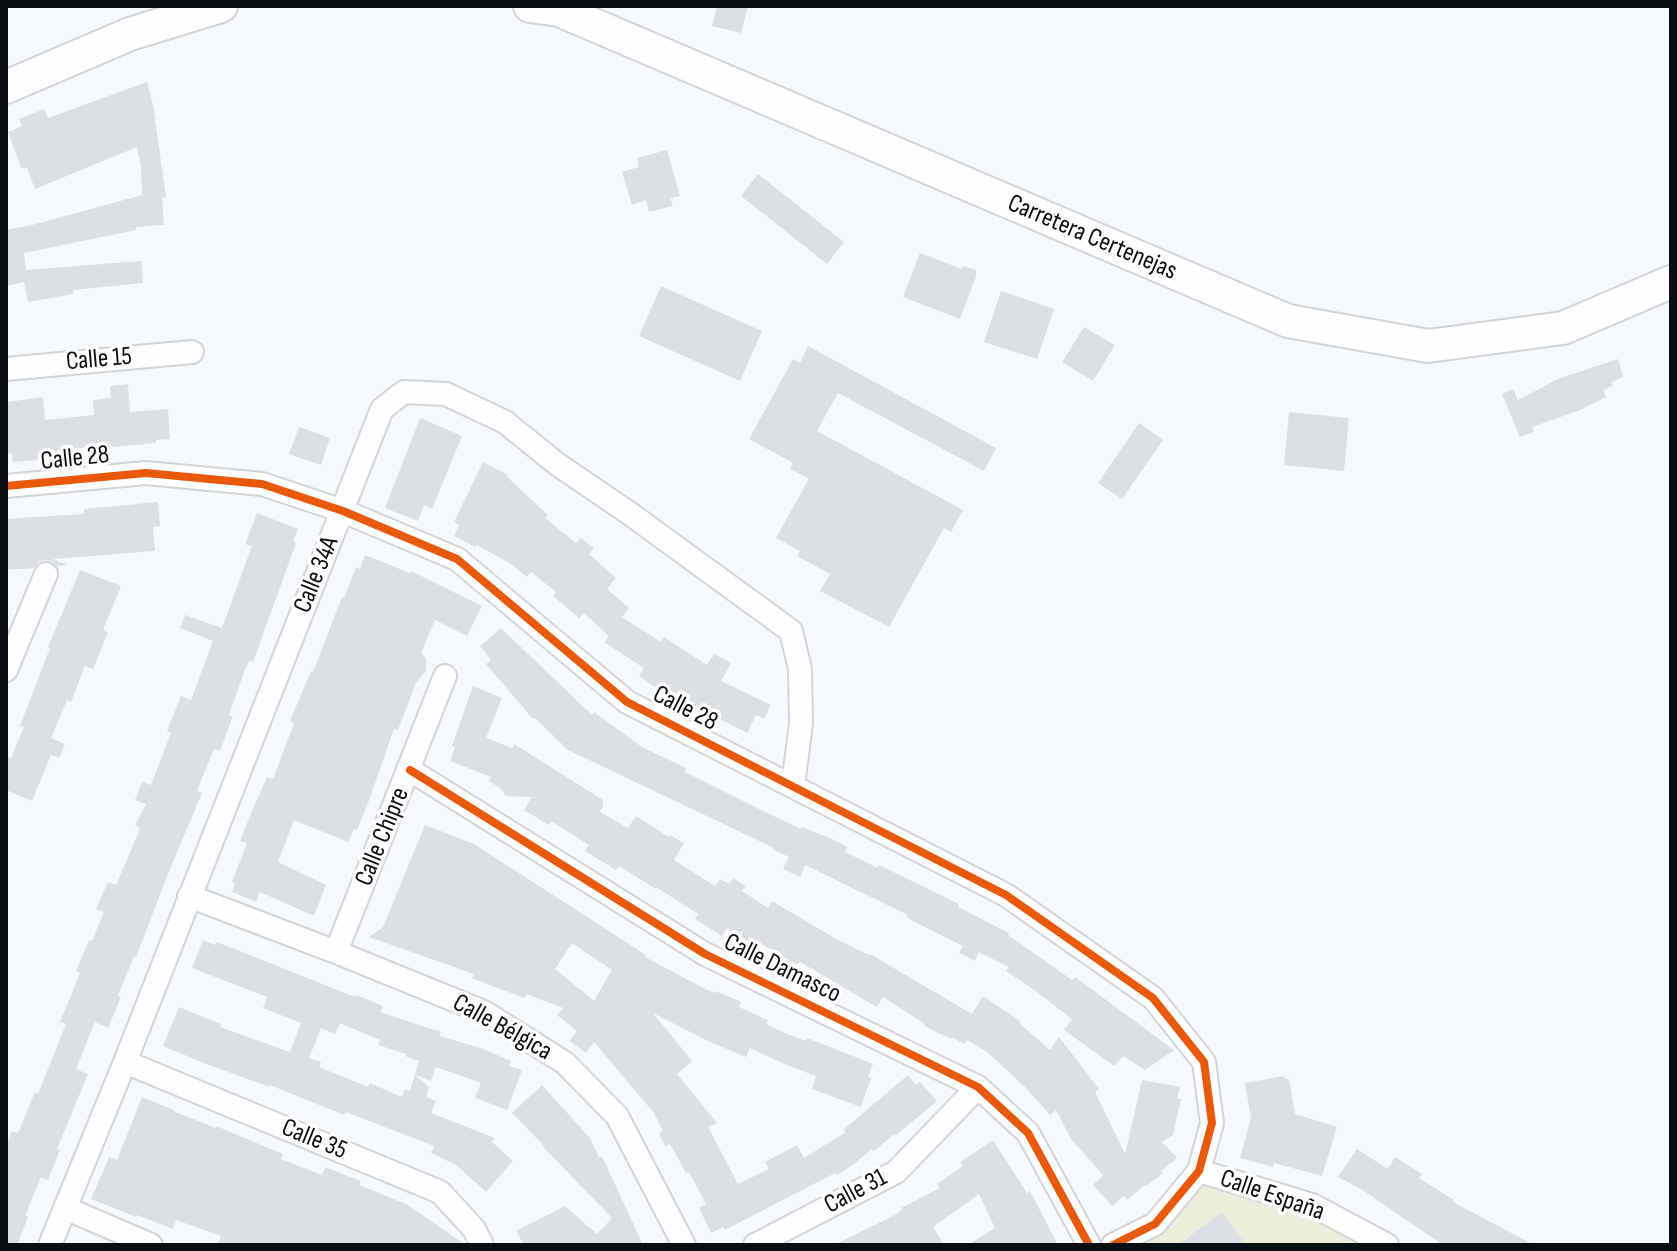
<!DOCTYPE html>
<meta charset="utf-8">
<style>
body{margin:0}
#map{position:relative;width:1677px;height:1251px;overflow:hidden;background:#f6f9fb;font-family:"Sofia Sans Condensed",sans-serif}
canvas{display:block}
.frame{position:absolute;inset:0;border:8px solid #090e11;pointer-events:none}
</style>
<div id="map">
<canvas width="1677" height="1251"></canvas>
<div class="frame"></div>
</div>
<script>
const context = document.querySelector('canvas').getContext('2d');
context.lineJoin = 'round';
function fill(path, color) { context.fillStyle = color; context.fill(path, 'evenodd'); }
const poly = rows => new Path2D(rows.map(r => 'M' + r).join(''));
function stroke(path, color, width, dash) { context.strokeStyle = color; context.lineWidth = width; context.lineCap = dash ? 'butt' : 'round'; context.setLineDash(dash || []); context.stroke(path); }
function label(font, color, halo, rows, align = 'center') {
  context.font = font + ' "Sofia Sans Condensed",sans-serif'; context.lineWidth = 7; context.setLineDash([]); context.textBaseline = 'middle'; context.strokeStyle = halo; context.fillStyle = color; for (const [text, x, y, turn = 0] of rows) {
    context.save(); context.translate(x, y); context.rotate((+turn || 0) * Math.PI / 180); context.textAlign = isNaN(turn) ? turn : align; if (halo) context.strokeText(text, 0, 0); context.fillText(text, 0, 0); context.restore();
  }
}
const green = poly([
 [1199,1171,1381,1245,1114,1245]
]);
const building = poly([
 [717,6,748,6,741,33,712,26],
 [147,82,153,105,166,197,162,198,164,225,136,227,136,230,24,253,26,270,141,261,143,283,73,290,73,294,28,302,24,282,6,286,6,230,32,225,142,195,141,167,137,147,35,189,27,168,21,168,8,132,22,126,19,119,44,109,48,118],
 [667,150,680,196,670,198,673,206,649,212,646,200,632,205,622,172,639,167,637,158],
 [758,174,844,242,827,264,741,196],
 [920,253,962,269,963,266,976,270,976,277,960,319,903,297],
 [661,286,762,331,740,381,639,336],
 [1001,291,1054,309,1037,359,984,342],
 [1084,327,1115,345,1093,381,1062,362],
 [808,346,996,448,984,471,838,393,817,431,963,510,951,532,944,528,889,627,820,591,830,574,797,556,800,551,776,538,809,479,790,469,793,463,749,439,793,359,800,363],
 [1618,359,1623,377,1611,382,1613,386,1603,390,1606,397,1580,410,1532,427,1534,432,1520,437,1502,394,1513,389,1518,400,1558,379],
 [128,384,130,412,168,409,170,439,156,440,156,443,112,447,111,444,48,452,49,459,13,462,12,453,6,454,7,402,43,397,45,420,94,415,93,400,111,398,110,386],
 [1289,412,1349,418,1344,471,1284,465],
 [420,418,462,436,432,509,424,505,418,521,385,508],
 [1139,423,1163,440,1122,499,1098,483],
 [299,427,330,438,321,465,289,454],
 [483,462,508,475,507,477,548,515,545,518,576,543,581,538,594,548,589,554,616,578,607,589,629,608,622,617,661,642,664,637,707,665,714,654,731,663,721,681,771,705,764,719,756,715,747,733,676,696,676,697,666,692,665,694,639,676,644,668,604,642,609,636,584,613,579,618,553,596,556,592,531,572,527,577,511,564,477,545,475,547,454,536,459,525,454,522],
 [158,502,160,526,153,527,155,551,53,559,67,565,57,566,52,561,45,560,38,562,34,568,6,570,6,519,84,514,84,509],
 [257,513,298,529,293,541,296,543,253,662,250,660,245,669,229,715,233,716,220,751,214,749,197,791,202,793,170,869,136,957,134,956,118,996,121,997,108,1028,95,1022,76,1069,88,1074,57,1149,60,1150,48,1180,41,1177,25,1216,28,1217,17,1245,6,1245,6,1146,12,1131,18,1133,35,1092,38,1094,66,1024,60,1022,80,973,76,971,89,940,92,941,104,912,96,909,108,882,116,885,140,829,135,825,146,804,135,800,142,782,151,785,171,733,167,731,181,696,191,700,213,641,180,628,185,615,222,628,252,546,245,544],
 [365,555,410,573,411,571,482,606,467,636,435,620,421,653,426,658,426,671,416,683,398,730,394,729,368,803,357,830,354,829,348,842,294,820,278,862,326,885,314,916,260,892,256,902,232,892,235,883,232,882,247,843,240,841,252,811,267,777,273,779,294,723,290,721,311,671,313,672,342,597,344,598,356,567,360,569],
 [80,570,121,586,103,630,108,632,93,669,85,666,71,702,67,700,51,738,65,744,59,758,51,755,32,801,6,790,6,756,11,758,24,727,20,726,50,648,48,647],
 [501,628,592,715,594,712,642,747,686,768,685,772,761,810,801,829,802,827,832,839,847,847,845,852,878,868,879,865,959,904,958,907,1009,933,1008,935,1072,980,1075,977,1174,1050,1145,1070,1123,1056,1114,1066,1064,1030,1072,1019,1033,989,1006,971,1009,967,979,952,975,961,959,953,963,946,907,918,908,915,805,865,800,877,783,869,789,857,774,850,774,848,568,750,535,718,533,719,486,664,491,660,480,646],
 [473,686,502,698,486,738,512,748,514,744,603,800,603,806,600,812,628,828,636,816,669,837,670,835,684,843,674,860,715,886,720,879,729,884,733,878,746,886,742,891,768,908,772,901,836,939,869,955,870,954,972,1014,983,996,1020,1021,1019,1023,1050,1050,1059,1037,1099,1089,1095,1092,1125,1154,1142,1080,1180,1087,1177,1099,1181,1099,1173,1135,1162,1142,1177,1158,1161,1171,1163,1173,1146,1186,1145,1185,1127,1200,1124,1196,1112,1206,1093,1185,1103,1175,1071,1139,1056,1110,1050,1115,1024,1086,987,1052,967,1040,964,1044,952,1037,951,1039,924,1026,925,1024,883,997,877,1007,800,962,798,965,758,942,755,946,727,928,722,936,695,919,698,914,656,887,656,889,619,866,616,870,585,851,589,845,551,821,549,825,524,810,532,797,506,796,500,788,489,781,491,777,450,761,455,747,452,746],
 [425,825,474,844,646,955,645,957,707,990,715,993,716,991,741,1002,739,1007,768,1020,766,1024,787,1034,807,1041,807,1038,873,1064,868,1077,871,1078,861,1107,812,1089,816,1076,784,1064,750,1048,746,1057,710,1042,653,1013,692,1061,677,1074,717,1123,708,1127,738,1184,769,1169,765,1162,797,1145,804,1158,846,1132,843,1130,908,1075,916,1085,920,1082,937,1101,895,1136,894,1134,874,1151,872,1149,854,1164,837,1175,835,1173,725,1230,723,1227,711,1233,699,1208,706,1204,689,1172,686,1173,670,1144,665,1146,659,1133,663,1131,654,1113,594,1042,586,1053,570,1041,577,1031,557,1015,563,1008,526,994,525,998,500,989,472,978,474,974,369,937,383,927],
 [572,943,612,970,594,1001,555,969],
 [203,940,215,945,217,942,355,997,356,995,383,1006,380,1012,441,1032,439,1036,481,1048,511,1061,509,1066,522,1070,507,1110,475,1098,481,1083,436,1067,431,1081,415,1075,429,1087,426,1097,436,1101,431,1113,495,1138,492,1142,513,1161,486,1192,456,1165,431,1153,434,1146,346,1112,344,1115,270,1085,270,1087,206,1064,163,1046,179,1007,221,1024,220,1027,290,1052,301,1023,263,1008,267,997,192,968],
 [340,1023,380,1040,378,1045,406,1054,405,1056,419,1061,410,1091,405,1089,402,1097,370,1083,368,1087,319,1067,321,1062,309,1058,321,1028,335,1034],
 [1284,1076,1285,1079,1289,1079,1295,1114,1337,1127,1322,1176,1274,1163,1273,1167,1240,1158,1251,1118,1245,1083],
 [542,1085,590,1138,599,1158,602,1156,643,1245,524,1245,516,1231,565,1206,597,1234,612,1218,544,1148,545,1147,512,1113],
 [142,1097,174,1110,173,1111,216,1128,216,1126,283,1154,281,1159,322,1175,325,1167,361,1181,359,1185,406,1204,466,1245,217,1245,221,1236,176,1220,173,1229,137,1215,136,1217,91,1199,109,1157,117,1160],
 [993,1140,1027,1193,1030,1191,1058,1245,968,1245,995,1228,979,1194,933,1227,944,1245,834,1245,895,1215,902,1210,901,1208,940,1188,937,1184,963,1166,960,1162],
 [1357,1149,1388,1169,1395,1157,1422,1174,1419,1178,1454,1200,1453,1202,1534,1245,1443,1245,1361,1189,1338,1177],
 [1222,1212,1246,1245,1178,1245]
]);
const street = poly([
 [6,369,192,352],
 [6,486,146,473,262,484,343,511,457,559,627,702,1006,895,1153,998,1204,1062,1212,1123,1199,1171,1155,1224,1113,1245],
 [6,670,46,574],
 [410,770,705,954,978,1087,1028,1133,1089,1245],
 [189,896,336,952,484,1012,565,1063,617,1116,684,1245],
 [336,952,445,676],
 [125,1062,440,1192,474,1229,482,1245],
 [1199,1171,1312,1205,1387,1245],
 [65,1208,151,1245],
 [50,1245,125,1062,382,409,404,392,446,394,505,422,557,464,629,513,791,631,800,669,801,723,793,786],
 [755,1245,896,1172,978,1087]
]);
const secondary = poly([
 [530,6,559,10,1288,321,1428,346,1563,328,1671,282],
 [6,87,130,34,221,6]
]);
const cycleway = poly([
 [6,486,146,473,262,484,343,511,457,559,627,702,1006,895,1153,998,1204,1062,1212,1123,1199,1171,1155,1224,1113,1245],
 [410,770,705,954,978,1087,1028,1133,1089,1245]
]);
const streetNames = [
 ["Carretera Certenejas",1092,238,23],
 ["Calle 15",99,360,-5],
 ["Calle 28",75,459,-6],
 ["Calle 34A",317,575,-68],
 ["Calle 28",685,709,27],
 ["Calle Chipre",383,837,-68],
 ["Calle Damasco",782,969,26],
 ["Calle Bélgica",502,1028,29],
 ["Calle 35",314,1140,22],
 ["Calle 31",856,1192,-28],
 ["Calle España",1272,1196,19]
];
fill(green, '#ededdc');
fill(building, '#dce0e3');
stroke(street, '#d1d5d7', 26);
stroke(secondary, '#d1d5d7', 36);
stroke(street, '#fefefe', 22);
stroke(secondary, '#fefefe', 32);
stroke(cycleway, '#e8590c', 8);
label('26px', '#090e11', '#fff', streetNames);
</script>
